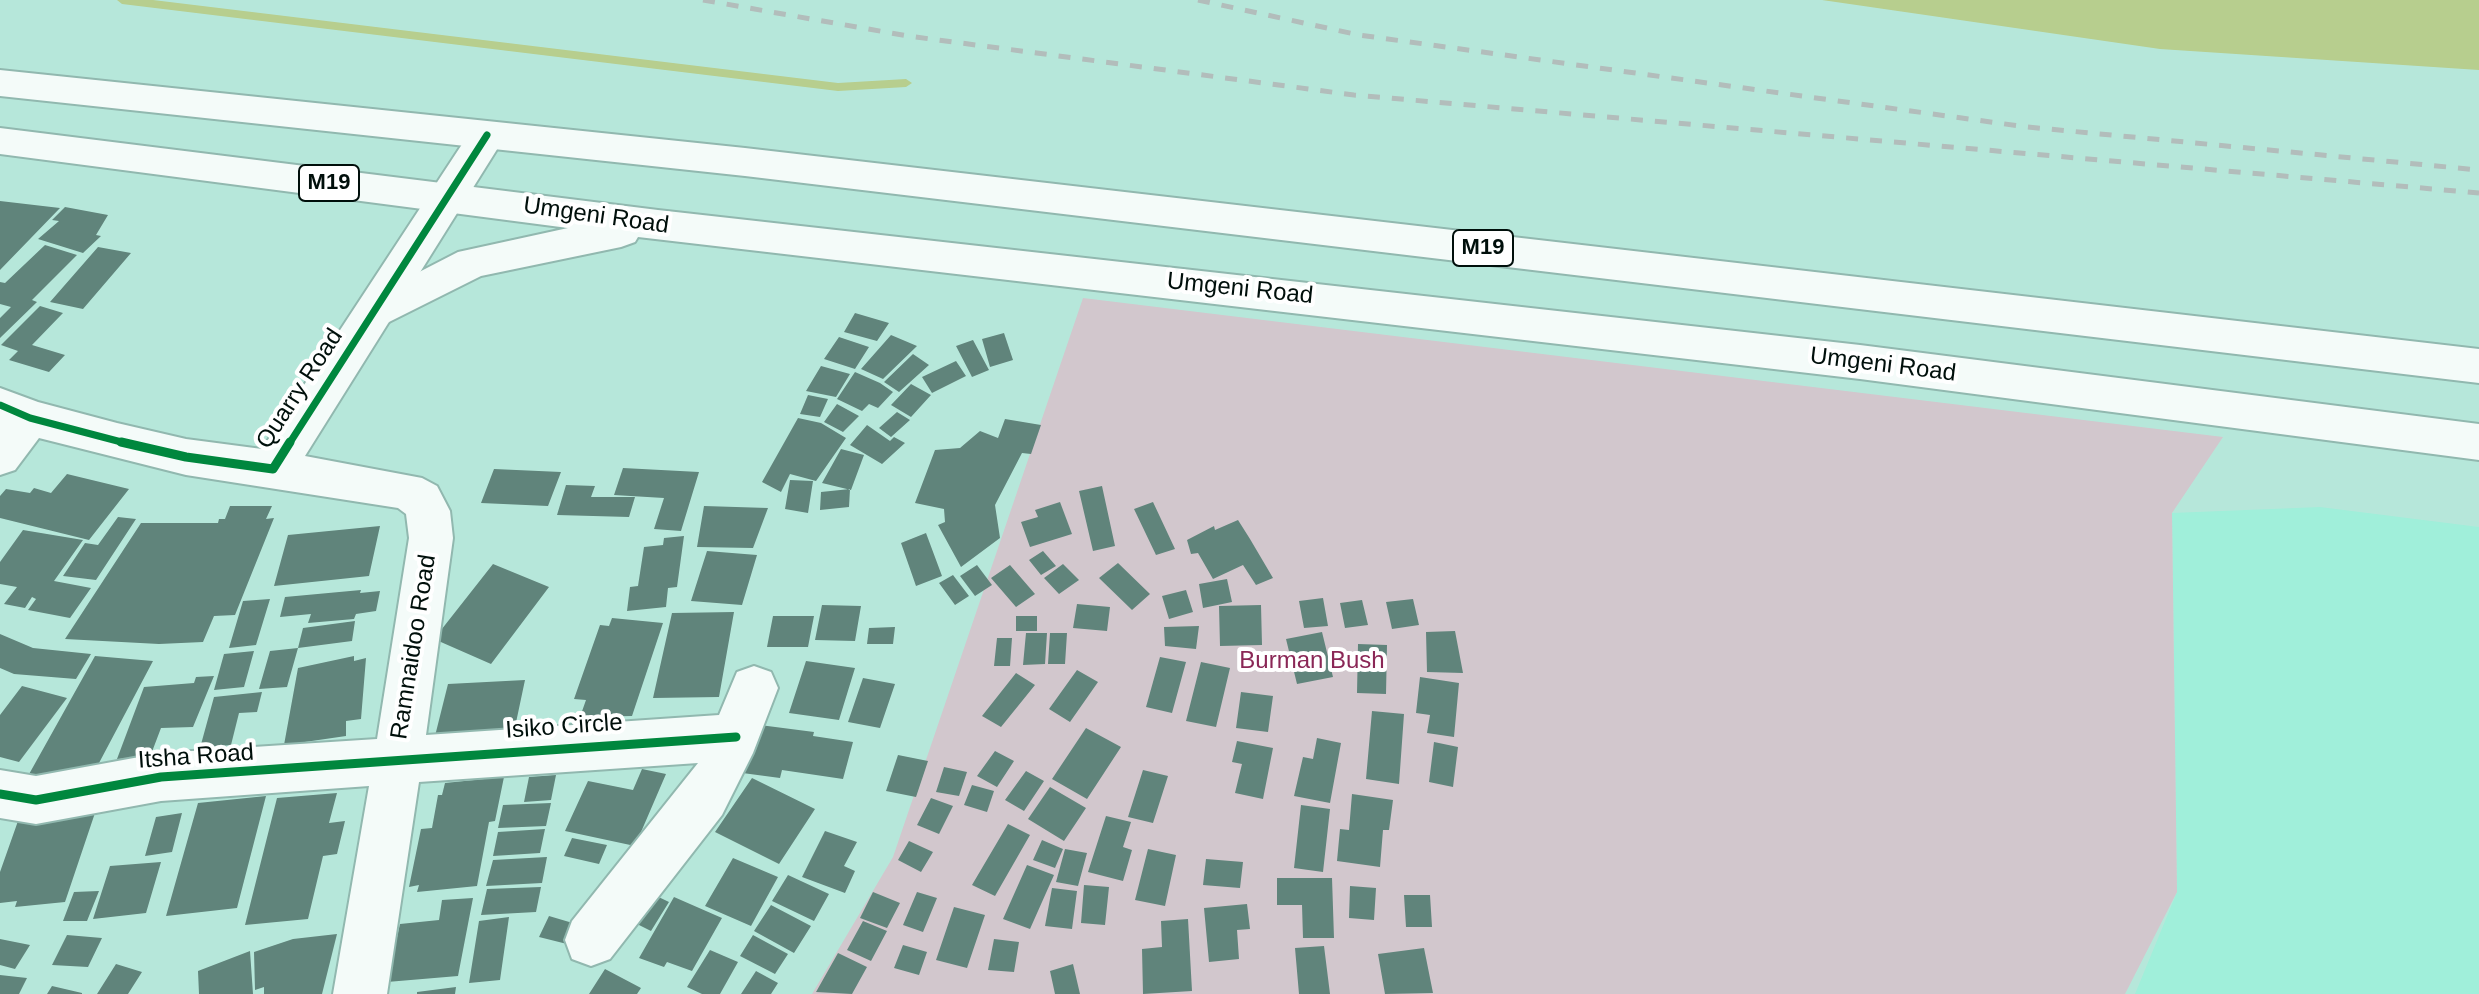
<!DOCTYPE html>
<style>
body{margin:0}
canvas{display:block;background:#b6e7da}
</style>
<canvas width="2479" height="994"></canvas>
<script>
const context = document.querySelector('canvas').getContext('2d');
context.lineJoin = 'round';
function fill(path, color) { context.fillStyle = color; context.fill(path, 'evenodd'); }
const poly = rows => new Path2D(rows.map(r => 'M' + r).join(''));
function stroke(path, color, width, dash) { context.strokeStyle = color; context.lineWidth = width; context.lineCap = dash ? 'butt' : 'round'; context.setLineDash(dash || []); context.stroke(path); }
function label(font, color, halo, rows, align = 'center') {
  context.font = font + ' Arial,sans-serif'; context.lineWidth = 8; context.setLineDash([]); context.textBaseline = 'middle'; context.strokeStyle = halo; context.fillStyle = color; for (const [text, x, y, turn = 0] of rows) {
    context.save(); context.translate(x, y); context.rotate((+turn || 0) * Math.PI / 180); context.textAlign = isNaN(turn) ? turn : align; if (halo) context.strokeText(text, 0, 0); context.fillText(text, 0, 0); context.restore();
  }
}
const built = poly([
 [2320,507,2479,527,2479,994,2135,994,2177,892,2172,513]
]);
const green = poly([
 [1083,298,2223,437,2172,513,2177,892,2125,994,812,994,893,857]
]);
const water = poly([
 [1822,0,2479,0,2479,70,2160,49]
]);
const stream = poly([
 [117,0,153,0,838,83,906,79,912,83,906,87,838,91,122,4,117,0]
]);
const building = poly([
 [0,201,60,208,0,270],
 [65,207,108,215,96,235,101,236,83,253,38,239,59,221,52,220],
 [45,245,77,255,32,300,37,302,0,338,0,318,11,307,0,304,0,282,5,283],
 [98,247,131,253,83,309,50,302],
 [40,306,63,313,32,345,65,355,49,372,9,360,18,351,1,345],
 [855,313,889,323,877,341,844,332],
 [1004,333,1013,360,990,367,982,339],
 [891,335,917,346,883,379,861,369],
 [839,337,869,347,855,369,824,359],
 [973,340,989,370,972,377,956,346],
 [913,354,929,365,899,392,884,382],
 [956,361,966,376,932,393,922,377],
 [821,366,850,374,836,397,806,391],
 [855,372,880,383,893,392,878,408,869,404,862,411,837,399],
 [911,384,931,395,911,417,891,405],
 [808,395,828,399,820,417,800,414],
 [837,404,859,416,843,432,824,422],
 [897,412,910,420,891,437,879,428],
 [798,418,821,423,846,438,816,481,790,474,781,492,762,482],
 [1005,419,1041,425,1031,454,1022,453,995,505,1000,538,961,567,938,525,945,522,944,509,915,503,935,450,960,448,980,431,998,438],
 [867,425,890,441,894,437,905,443,882,464,850,445],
 [841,449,864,455,851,490,822,483],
 [623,468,699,472,681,531,654,529,664,498,614,495],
 [494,469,561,472,548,506,481,503],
 [67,474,129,489,89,540,0,518,0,496,6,489,30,493,34,488,51,493],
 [790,480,813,481,808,513,785,509],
 [566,485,595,486,591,497,635,497,629,517,557,515],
 [1102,486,1115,546,1093,551,1079,491],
 [850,489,849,507,820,510,821,492],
 [1060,502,1072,534,1030,547,1021,522,1038,517,1035,510],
 [1153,502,1175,549,1156,555,1134,509],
 [230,506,272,506,266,519,274,518,235,615,214,616,203,642,159,644,65,639,141,523,218,523,219,519,225,519],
 [704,506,768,508,753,548,697,547],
 [118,517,136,519,96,580,63,576,85,543,98,545],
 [1238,520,1250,539,1273,578,1256,585,1243,565,1213,579,1198,553,1191,554,1187,540,1214,526,1215,530],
 [380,526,369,576,274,586,288,535],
 [23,530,83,540,54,581,91,588,70,618,28,610,36,599,32,597,25,608,4,604,17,587,0,584,0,562],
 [926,533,942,576,916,586,901,543],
 [684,536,677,587,668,588,666,607,627,611,630,587,638,586,644,547,663,545,664,538],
 [707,551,757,555,742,605,691,601],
 [1043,551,1056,566,1041,575,1029,560],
 [1118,563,1150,594,1132,610,1099,578],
 [493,564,549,587,491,664,434,639],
 [1063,564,1079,580,1059,594,1044,578],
 [977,565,992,585,975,596,960,576],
 [1010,565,1035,594,1016,607,991,578],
 [953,575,969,596,955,605,939,583],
 [1227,579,1232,602,1203,608,1199,584],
 [361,590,360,593,380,591,376,611,356,614,354,619,308,623,311,614,280,617,285,597],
 [1186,590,1193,612,1169,619,1162,596],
 [1323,598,1328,626,1304,628,1299,601],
 [270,599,256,645,229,648,243,601],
 [1413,599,1419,625,1392,629,1386,602],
 [1362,600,1368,625,1345,628,1340,603],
 [1077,604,1110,607,1107,631,1073,628],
 [822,605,861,606,855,641,815,640],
 [1261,605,1262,645,1220,646,1219,606],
 [734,612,719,697,653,698,672,613],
 [773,616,814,616,808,647,767,647],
 [1016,616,1037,616,1037,631,1016,631],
 [612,618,663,623,632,716,580,717,586,700,574,699,600,625,609,626],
 [355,621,352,641,298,648,287,687,259,689,270,651,298,648,303,628],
 [1199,626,1196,649,1165,646,1164,627],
 [895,627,893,644,867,644,869,628],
 [1455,631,1463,673,1427,672,1426,632],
 [1322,632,1333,677,1297,684,1286,639],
 [1026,633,1047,633,1045,664,1023,665],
 [1050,633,1067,633,1065,664,1048,664],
 [0,634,33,648,91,654,76,679,14,674,0,668],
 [997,638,1012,638,1010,666,994,666],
 [1358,644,1387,645,1386,694,1357,693],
 [254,651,244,687,214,690,224,654],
 [95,656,153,661,90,780,28,776],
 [354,656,354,661,366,658,361,719,346,721,346,736,284,745,298,668],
 [1160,657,1186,662,1172,713,1146,707],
 [806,661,855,668,839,720,789,713],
 [1201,662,1230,668,1216,727,1186,721],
 [1077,670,1098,682,1070,722,1049,709],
 [1016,673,1035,685,1001,727,982,716],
 [214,676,193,727,161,728,150,757,117,759,144,687,194,683,196,677],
 [1420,677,1459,683,1454,737,1427,733,1430,715,1416,713],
 [863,678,895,684,880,728,848,722],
 [525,680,514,732,435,736,448,684],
 [22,686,67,698,19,762,0,757,0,715],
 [262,692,257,712,239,713,231,745,200,748,214,697],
 [1241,692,1273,696,1268,732,1236,728],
 [1372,711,1404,714,1399,784,1366,779],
 [752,724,814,732,813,736,853,742,843,779,782,770,780,778,735,772],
 [1086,728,1121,747,1087,799,1052,779],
 [1317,738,1341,743,1330,803,1294,796,1303,757,1313,759],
 [1237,741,1273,748,1263,799,1235,793,1242,764,1232,762],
 [1434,742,1458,747,1453,787,1429,782],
 [995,751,1014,761,997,787,977,776],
 [898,755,928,761,916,797,886,791],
 [944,767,967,772,959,796,936,792],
 [642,769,666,774,635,846,565,831,588,781,633,790],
 [1143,770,1168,776,1153,823,1128,817],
 [1026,771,1044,781,1024,811,1005,800],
 [556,775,551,800,524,802,529,777],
 [504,777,495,821,489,822,477,886,417,892,419,885,409,887,421,829,432,828,438,795,442,795,445,783],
 [752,778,815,809,779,864,715,832],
 [972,785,994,791,987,812,964,805],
 [1050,787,1086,808,1064,841,1028,819],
 [337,793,329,823,345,821,337,854,323,856,308,919,245,925,277,798],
 [1352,794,1393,800,1389,830,1383,830,1380,867,1337,861,1340,829,1349,830],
 [266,796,237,908,166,916,198,803],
 [931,798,953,806,939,834,917,825],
 [551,803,546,826,498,828,503,805],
 [1301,805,1330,809,1323,872,1294,868],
 [97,807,65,902,15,907,17,901,0,903,0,872,18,821],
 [182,813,172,852,145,856,156,817],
 [1106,816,1131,822,1123,847,1132,850,1123,881,1088,872],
 [1008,824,1030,835,995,896,972,885],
 [545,829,540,853,493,856,498,832],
 [825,831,857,842,844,866,855,871,845,893,802,877],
 [572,838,607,845,599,864,564,856],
 [1042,840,1063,849,1055,868,1033,860],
 [909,841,933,852,921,872,898,860],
 [1065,849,1087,853,1078,886,1056,882],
 [1148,849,1176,855,1165,906,1135,900],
 [547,857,542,883,486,886,493,860],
 [733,858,778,877,751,926,705,906],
 [1206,859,1243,862,1240,888,1203,885],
 [161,862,146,913,93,919,110,866],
 [1027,865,1054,875,1030,929,1003,919],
 [788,875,829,894,814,921,772,901],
 [1277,878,1332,878,1334,938,1303,938,1302,905,1277,905],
 [1084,885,1109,887,1105,925,1081,923],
 [1350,886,1376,888,1374,920,1349,918],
 [541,887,536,912,481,915,487,889],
 [1052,888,1077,891,1072,929,1045,926],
 [99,891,87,921,63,921,74,892],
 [646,891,669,902,651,931,627,919],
 [873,892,900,903,887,928,860,918],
 [917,892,937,898,923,932,903,925],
 [1404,895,1430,895,1432,927,1406,927],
 [674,897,722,918,692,971,667,962,664,967,639,958],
 [473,898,458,976,387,982,400,924,439,920,442,900],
 [1247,904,1250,929,1237,930,1239,959,1209,962,1204,908],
 [771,905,811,926,794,953,754,931],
 [954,907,985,915,967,968,936,960],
 [549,916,576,924,567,944,539,937],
 [509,917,500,980,469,983,479,921],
 [1188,919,1192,991,1143,994,1142,949,1162,947,1161,921],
 [863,921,887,931,871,961,847,950],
 [337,934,322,994,264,994,264,987,255,990,254,952,293,939],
 [67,935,102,938,88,967,52,965],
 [753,935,788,954,775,974,740,956],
 [0,939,30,945,15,969,0,965],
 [994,939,1019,942,1014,972,988,970],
 [903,945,927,952,919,975,894,968],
 [1324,946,1330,994,1299,994,1295,948],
 [1424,948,1433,993,1385,994,1378,954],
 [710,950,738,962,720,994,702,994,687,987],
 [250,951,253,994,199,994,198,971],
 [838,953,867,967,852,994,816,992],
 [116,964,142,972,128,994,97,994],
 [1073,964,1080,994,1055,994,1050,971],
 [605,969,641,988,637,994,589,994],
 [756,971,778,983,771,994,741,994],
 [0,975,27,978,19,994,0,994],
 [52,986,82,993,82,994,47,994],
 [456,987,455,994,417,994,417,992]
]);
const minor = poly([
 [487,122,500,126,506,135,305,456,422,478,437,486,450,511,453,538,426,735,719,715,737,672,754,666,771,672,778,688,753,753,722,815,610,959,591,966,572,959,565,940,572,921,698,763,419,782,387,994,333,994,369,786,161,801,36,824,0,818,0,770,36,776,161,753,377,739,409,538,406,514,398,508,186,475,39,438,15,470,0,475,0,388,38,402,117,423,186,439,262,449,474,126,487,122]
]);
const highway = poly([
 [0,70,745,148,2479,349,2479,383,745,176,0,96,0,70],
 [0,128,658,210,1860,345,2479,424,2479,460,1860,379,638,237,635,242,621,247,481,276,373,330,359,325,353,314,359,303,458,252,568,228,0,154,0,128]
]);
const rail = poly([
 [703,0,908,36,1354,95,2479,193],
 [1198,0,1359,35,2027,127,2479,170]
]);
const cyclewayFar1 = poly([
 [0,405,30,418,129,444],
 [289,444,487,135]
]);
const cycleway = poly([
 [121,442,186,457,273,469,290,442],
 [0,794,36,800,161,777,736,737]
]);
const shields = [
 [329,183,60],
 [1483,248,60]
];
const shieldNames = [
 ["M19",329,183],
 ["M19",1483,248]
];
const streetNames = [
 ["Umgeni Road",596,216,8],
 ["Umgeni Road",1240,289,6],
 ["Umgeni Road",1883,365,7],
 ["Quarry Road",300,389,-57],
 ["Ramnaidoo Road",414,647,-81],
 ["Isiko Circle",564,727,-4],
 ["Itsha Road",196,757,-4]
];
const parkNames = [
 ["Burman Bush",1312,661]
];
fill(built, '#a0efda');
fill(green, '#d2c7cd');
fill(water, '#b7ce8e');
fill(stream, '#b7ce8e');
fill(building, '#60847b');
stroke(minor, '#91b8af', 4);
stroke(highway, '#91b8af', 4);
fill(minor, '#f4fbf9');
fill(highway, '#f4fbf9');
stroke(rail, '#b2bdbb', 5, [12, 12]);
stroke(cyclewayFar1, '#00873e', 7);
stroke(cycleway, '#00873e', 9);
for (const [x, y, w] of shields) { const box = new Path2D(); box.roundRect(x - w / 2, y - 18, w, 36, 6); context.fillStyle = '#fff'; context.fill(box); stroke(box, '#000f0b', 2); }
label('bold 22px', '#000f0b', null, shieldNames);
label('24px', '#000f0b', '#fff', streetNames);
label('24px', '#8a2756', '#fff', parkNames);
</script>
